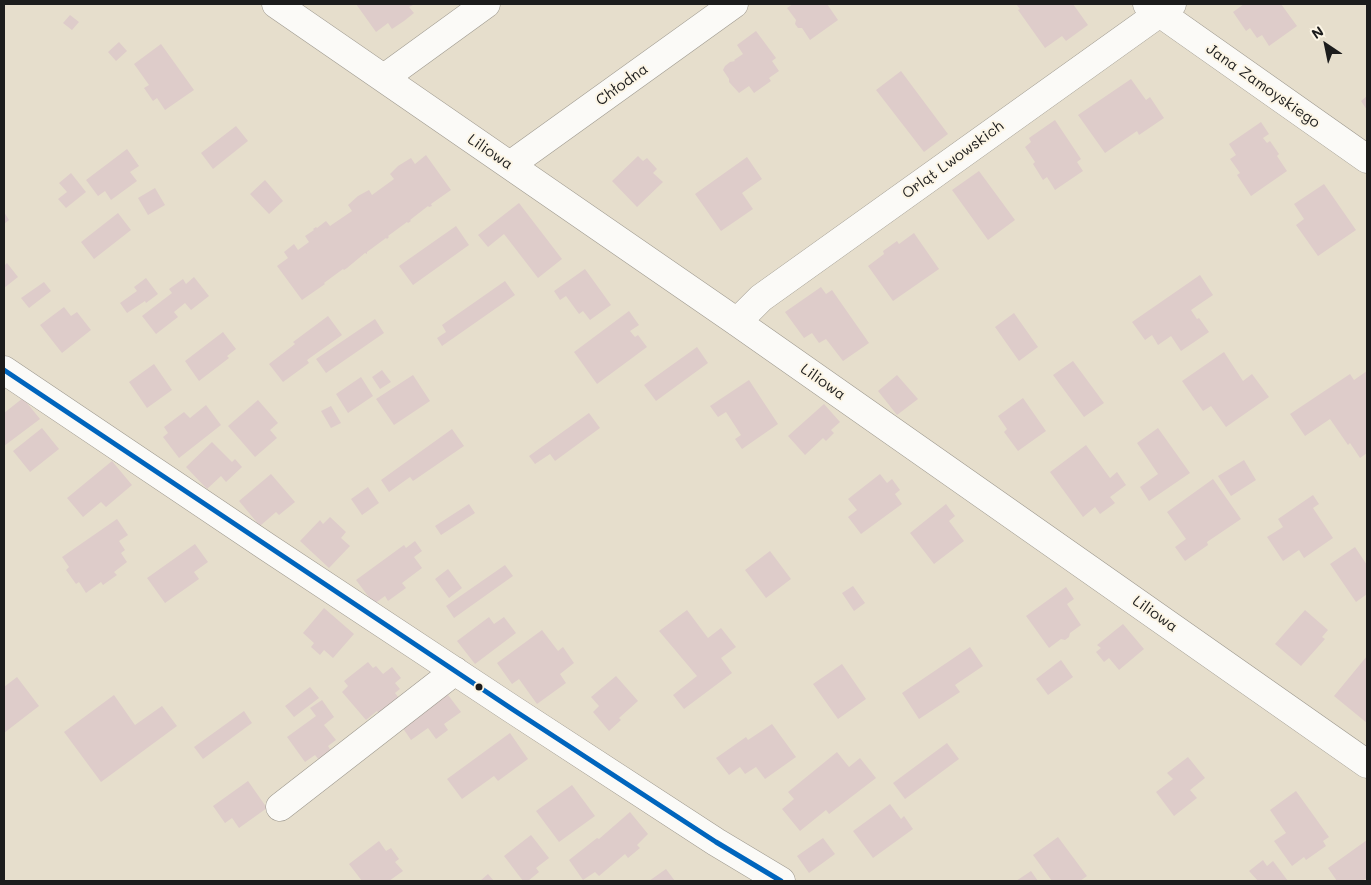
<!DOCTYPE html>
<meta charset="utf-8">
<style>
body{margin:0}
#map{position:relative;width:1371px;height:885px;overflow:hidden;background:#e6decc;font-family:Mali,sans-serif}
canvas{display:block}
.frame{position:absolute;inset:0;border:5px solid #1c1c1c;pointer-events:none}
.north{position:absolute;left:1301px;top:20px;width:50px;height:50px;-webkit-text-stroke:4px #fcf5e5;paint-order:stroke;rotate:326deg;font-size:14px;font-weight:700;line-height:20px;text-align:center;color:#1c1c1c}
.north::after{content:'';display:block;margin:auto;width:18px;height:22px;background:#1c1c1c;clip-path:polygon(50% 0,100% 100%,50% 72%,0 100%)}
</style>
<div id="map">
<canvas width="1371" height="885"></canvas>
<div class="frame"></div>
<div class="north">N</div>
</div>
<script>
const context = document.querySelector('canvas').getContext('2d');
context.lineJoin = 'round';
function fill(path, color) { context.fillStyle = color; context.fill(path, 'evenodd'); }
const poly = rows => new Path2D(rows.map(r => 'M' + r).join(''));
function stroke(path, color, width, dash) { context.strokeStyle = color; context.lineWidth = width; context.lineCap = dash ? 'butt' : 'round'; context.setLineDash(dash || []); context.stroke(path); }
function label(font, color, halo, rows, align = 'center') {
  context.font = font + ' Mali,sans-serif'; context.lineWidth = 4; context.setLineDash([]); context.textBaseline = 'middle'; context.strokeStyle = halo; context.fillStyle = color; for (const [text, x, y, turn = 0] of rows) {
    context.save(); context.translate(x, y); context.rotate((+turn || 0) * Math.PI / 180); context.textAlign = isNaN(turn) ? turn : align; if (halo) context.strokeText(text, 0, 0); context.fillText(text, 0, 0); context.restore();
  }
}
const building = poly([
 [356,4,415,4,409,7,414,13,404,21,392,29,388,23,376,32],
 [793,4,827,4,838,20,810,40,802,28,798,28,795,24,796,20,787,8],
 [1016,4,1073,4,1088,25,1066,41,1062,36,1045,48,1018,10,1020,9],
 [1244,4,1281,4,1297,26,1269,46,1262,35,1257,38,1250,28,1246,31,1233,12],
 [70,15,79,22,72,30,63,23],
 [756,31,776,58,772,61,779,71,769,78,771,81,754,93,749,86,739,93,729,82,729,79,723,70,725,66,730,62,735,61,734,60,743,54,737,45],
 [119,42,127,51,116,61,108,52],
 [161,44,194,90,165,110,157,98,153,101,144,88,149,85,134,64],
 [901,71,948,134,924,152,876,90],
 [1131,79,1146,100,1150,97,1164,118,1139,135,1137,131,1105,153,1078,115],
 [1367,96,1367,110,1361,101],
 [1055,120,1081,159,1077,162,1083,171,1055,190,1047,177,1043,180,1033,164,1035,162,1025,147,1031,142,1029,138],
 [1261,122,1269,134,1263,138,1267,143,1270,141,1279,154,1277,156,1287,171,1251,196,1237,175,1240,173,1230,159,1236,155,1229,144],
 [236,126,248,141,213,169,201,153],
 [127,149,139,166,130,172,137,181,111,200,105,191,98,196,86,180],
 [426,155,451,190,431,204,432,206,429,207,428,206,410,220,411,221,408,223,407,222,388,236,389,237,387,239,386,238,367,252,367,254,365,253,347,268,344,270,343,269,324,283,325,284,302,300,277,266,288,258,284,252,294,244,298,250,309,242,305,236,314,230,313,229,316,227,317,228,326,221,330,226,352,211,348,205,358,196,369,190,372,195,394,179,390,174,398,166,411,158,415,164],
 [638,156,643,161,647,158,657,169,653,173,663,182,637,207,612,181],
 [747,157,762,179,742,193,753,209,721,231,695,194],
 [979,171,1015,220,988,240,952,190],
 [71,173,86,192,66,208,58,199,67,192,59,183],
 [265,180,283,201,269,214,250,194],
 [1324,184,1356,230,1318,256,1296,225,1304,219,1294,204],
 [155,188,165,205,148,215,138,198],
 [519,203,562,259,538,278,504,234,488,247,478,235],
 [4,212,9,220,4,224],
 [118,213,131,230,94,259,81,242],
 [456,226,469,245,413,285,399,266],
 [914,233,939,269,893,301,868,266,884,254,883,251,897,241,899,244],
 [7,263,18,277,4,288,4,266],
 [585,269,611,305,590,320,583,311,579,314,566,296,560,300,554,291],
 [1200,275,1213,295,1191,310,1197,319,1199,318,1209,332,1181,351,1171,336,1158,345,1152,335,1145,340,1132,322],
 [194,277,209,296,191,310,185,303,174,312,178,317,156,334,142,316,172,293,169,289,183,279,186,284],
 [146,278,158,294,146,303,145,301,127,313,120,303,137,291,134,287],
 [505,281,515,295,442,346,437,338,446,332,442,325],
 [44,282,51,291,29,308,21,298],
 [821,287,826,294,832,290,869,343,843,361,826,339,819,343,812,333,804,338,785,312],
 [64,307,71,316,77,312,91,330,62,353,40,325],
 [629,311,639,325,630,331,635,337,638,335,647,347,597,384,574,352],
 [1014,313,1038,347,1019,361,995,327],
 [328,316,342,335,307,360,309,363,283,382,269,364,295,344,293,342],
 [375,319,384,333,326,373,316,359],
 [223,332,236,349,227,356,229,358,199,381,185,361],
 [697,347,708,363,656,401,644,385],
 [1224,352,1243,381,1252,374,1269,397,1226,427,1211,406,1203,411,1182,381],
 [1073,361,1104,403,1084,417,1053,375],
 [154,364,172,390,147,408,129,382],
 [382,370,391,382,380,389,372,377],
 [1367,371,1367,453,1360,458,1350,443,1348,445,1330,419,1305,436,1290,414,1350,374,1354,380],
 [413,375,430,401,394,425,376,399],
 [897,375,918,399,897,415,878,391],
 [361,377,373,396,348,413,336,394],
 [749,380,778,424,742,449,735,439,741,435,726,412,718,417,710,406],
 [23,398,40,419,4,446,4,413],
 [1023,398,1046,431,1018,451,1004,432,1007,429,998,416],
 [258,400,278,423,270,430,277,438,255,457,228,426],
 [824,404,840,422,831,430,834,433,826,441,823,438,805,455,788,436],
 [206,405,221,425,179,458,163,437,168,433,164,427,184,412,190,418],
 [331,406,341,423,331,428,321,411],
 [589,413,600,428,555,461,550,454,535,464,529,456],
 [42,428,59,449,30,472,13,451],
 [1158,428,1190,473,1149,501,1140,487,1158,474,1137,443],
 [452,429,464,446,413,481,410,477,389,492,381,480],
 [212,442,232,462,235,459,242,467,226,482,221,476,207,489,186,467],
 [1086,445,1110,478,1117,472,1126,485,1110,497,1115,503,1100,514,1095,507,1083,517,1050,472],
 [1244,460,1256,480,1231,496,1218,476],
 [112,461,132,485,106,507,101,502,83,517,67,498],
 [271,474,295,502,279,515,276,512,260,526,239,501],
 [880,474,887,483,892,479,900,490,895,494,902,504,861,534,848,517,857,510,848,499],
 [1213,479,1241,519,1207,542,1208,545,1185,561,1175,547,1186,539,1167,512],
 [368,487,379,503,362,515,351,499],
 [1313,495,1319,504,1313,508,1333,538,1304,558,1299,550,1283,561,1267,537,1283,527,1278,519],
 [469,504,475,513,441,535,435,526],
 [946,504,955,516,949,521,964,541,934,564,910,533],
 [330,517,346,532,341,538,350,546,329,568,300,541,320,520,323,524],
 [117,519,128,535,119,541,125,550,121,553,127,562,114,572,117,575,103,585,101,582,86,593,79,582,76,584,66,570,69,567,62,557],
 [415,541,422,551,414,557,422,568,402,583,406,588,388,601,385,596,374,604,356,580,404,545,406,548],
 [195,544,208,562,194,572,199,579,165,603,147,578],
 [1355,547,1367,565,1367,594,1356,602,1330,564],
 [770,551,791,579,766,598,745,570],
 [505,565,513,576,454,618,446,606],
 [448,569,462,588,449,598,435,579],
 [853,586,865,603,854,611,842,593],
 [1066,587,1074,599,1067,604,1081,625,1070,633,1069,637,1065,640,1061,639,1049,648,1026,616],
 [324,608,354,634,333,658,324,650,320,655,311,647,314,643,303,633],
 [687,610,708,638,721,628,736,647,721,658,732,673,684,709,673,695,697,676,659,631],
 [1305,610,1328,630,1322,637,1325,639,1301,666,1275,644],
 [489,617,494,624,504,617,516,633,475,664,457,641],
 [1123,624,1144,649,1119,670,1109,658,1104,662,1096,652,1101,648,1097,645],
 [542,630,558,651,563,647,574,663,560,674,566,683,537,704,519,679,512,684,497,663],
 [970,647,983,666,955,685,960,692,919,719,902,693],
 [1367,656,1367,723,1334,696],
 [1061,660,1073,677,1048,695,1036,679],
 [368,662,373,668,376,666,383,674,392,667,401,678,395,683,400,689,395,693,399,698,379,714,377,711,366,720,342,692,348,686,344,681],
 [842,664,866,699,838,719,813,684],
 [616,676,638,701,619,718,621,720,609,731,593,712,599,706,591,697],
 [17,677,39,706,4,733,4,687],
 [310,687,319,698,294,717,285,706],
 [445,691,461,712,444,724,448,730,436,739,428,728,411,740,400,724],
 [114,695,135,725,162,706,177,726,101,782,64,732],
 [322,700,334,717,324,725,336,740,328,746,331,751,319,760,315,755,305,762,287,737,316,716,310,708],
 [244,711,252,723,203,759,194,747],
 [772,724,796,757,765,779,756,767,745,774,740,767,729,775,716,758,746,737,748,740],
 [510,733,528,759,498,781,494,776,462,799,447,779],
 [947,743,959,759,905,799,893,783],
 [837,752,849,767,860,758,876,778,829,814,826,810,800,831,782,809,794,799,788,792],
 [1188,757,1205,778,1190,790,1197,798,1174,816,1156,792,1173,779,1167,773],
 [248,781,267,808,239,828,232,818,225,823,213,806],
 [572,785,595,816,559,842,536,811],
 [1296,791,1329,837,1323,841,1326,846,1306,860,1304,857,1292,866,1274,841,1286,833,1270,810],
 [890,804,901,819,904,816,913,829,873,858,853,831],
 [630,812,648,834,637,845,640,848,628,858,625,854,599,876,595,872,583,880,569,860,597,838,599,839],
 [531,835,549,858,536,868,539,872,528,881,523,881,504,856],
 [1058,837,1087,876,1080,881,1052,881,1033,855],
 [823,838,835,854,809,873,797,856],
 [1367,840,1367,878,1362,881,1337,881,1328,868],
 [379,841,386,851,391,848,399,859,395,862,403,871,389,881,362,881,349,864],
 [1263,860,1267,866,1273,861,1288,881,1258,881,1249,871],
 [666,869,675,881,649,881],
 [1031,871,1038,881,1016,881],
 [488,874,494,881,480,881]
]);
const minor = poly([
 [276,4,737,322,1367,764],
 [1147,4,1367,159],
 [384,78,486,4],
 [510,165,734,4],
 [737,322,761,298,1172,4],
 [4,370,267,547,512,709,716,842,781,881],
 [280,807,455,671]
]);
const bus1 = poly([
 [4,370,512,709,716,842,781,881]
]);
const markers = [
 [479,687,4.5,"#1c1c1c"]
];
const streetNames = [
 ["Chłodna",622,85,-36],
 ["Jana Zamoyskiego",1263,86,35],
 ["Liliowa",490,152,34],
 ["Orląt Lwowskich",953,160,-36],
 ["Liliowa",823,382,35],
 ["Liliowa",1155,614,35]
];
fill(building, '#deccca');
stroke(minor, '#9d988e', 29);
stroke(minor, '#fbfaf7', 28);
stroke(bus1, '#0065bd', 5);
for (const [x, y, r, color] of markers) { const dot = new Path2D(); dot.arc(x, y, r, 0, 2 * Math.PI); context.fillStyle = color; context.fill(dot); stroke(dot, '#fcf5e5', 2); }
label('15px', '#1c1c1c', '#fcf5e5', streetNames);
</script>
